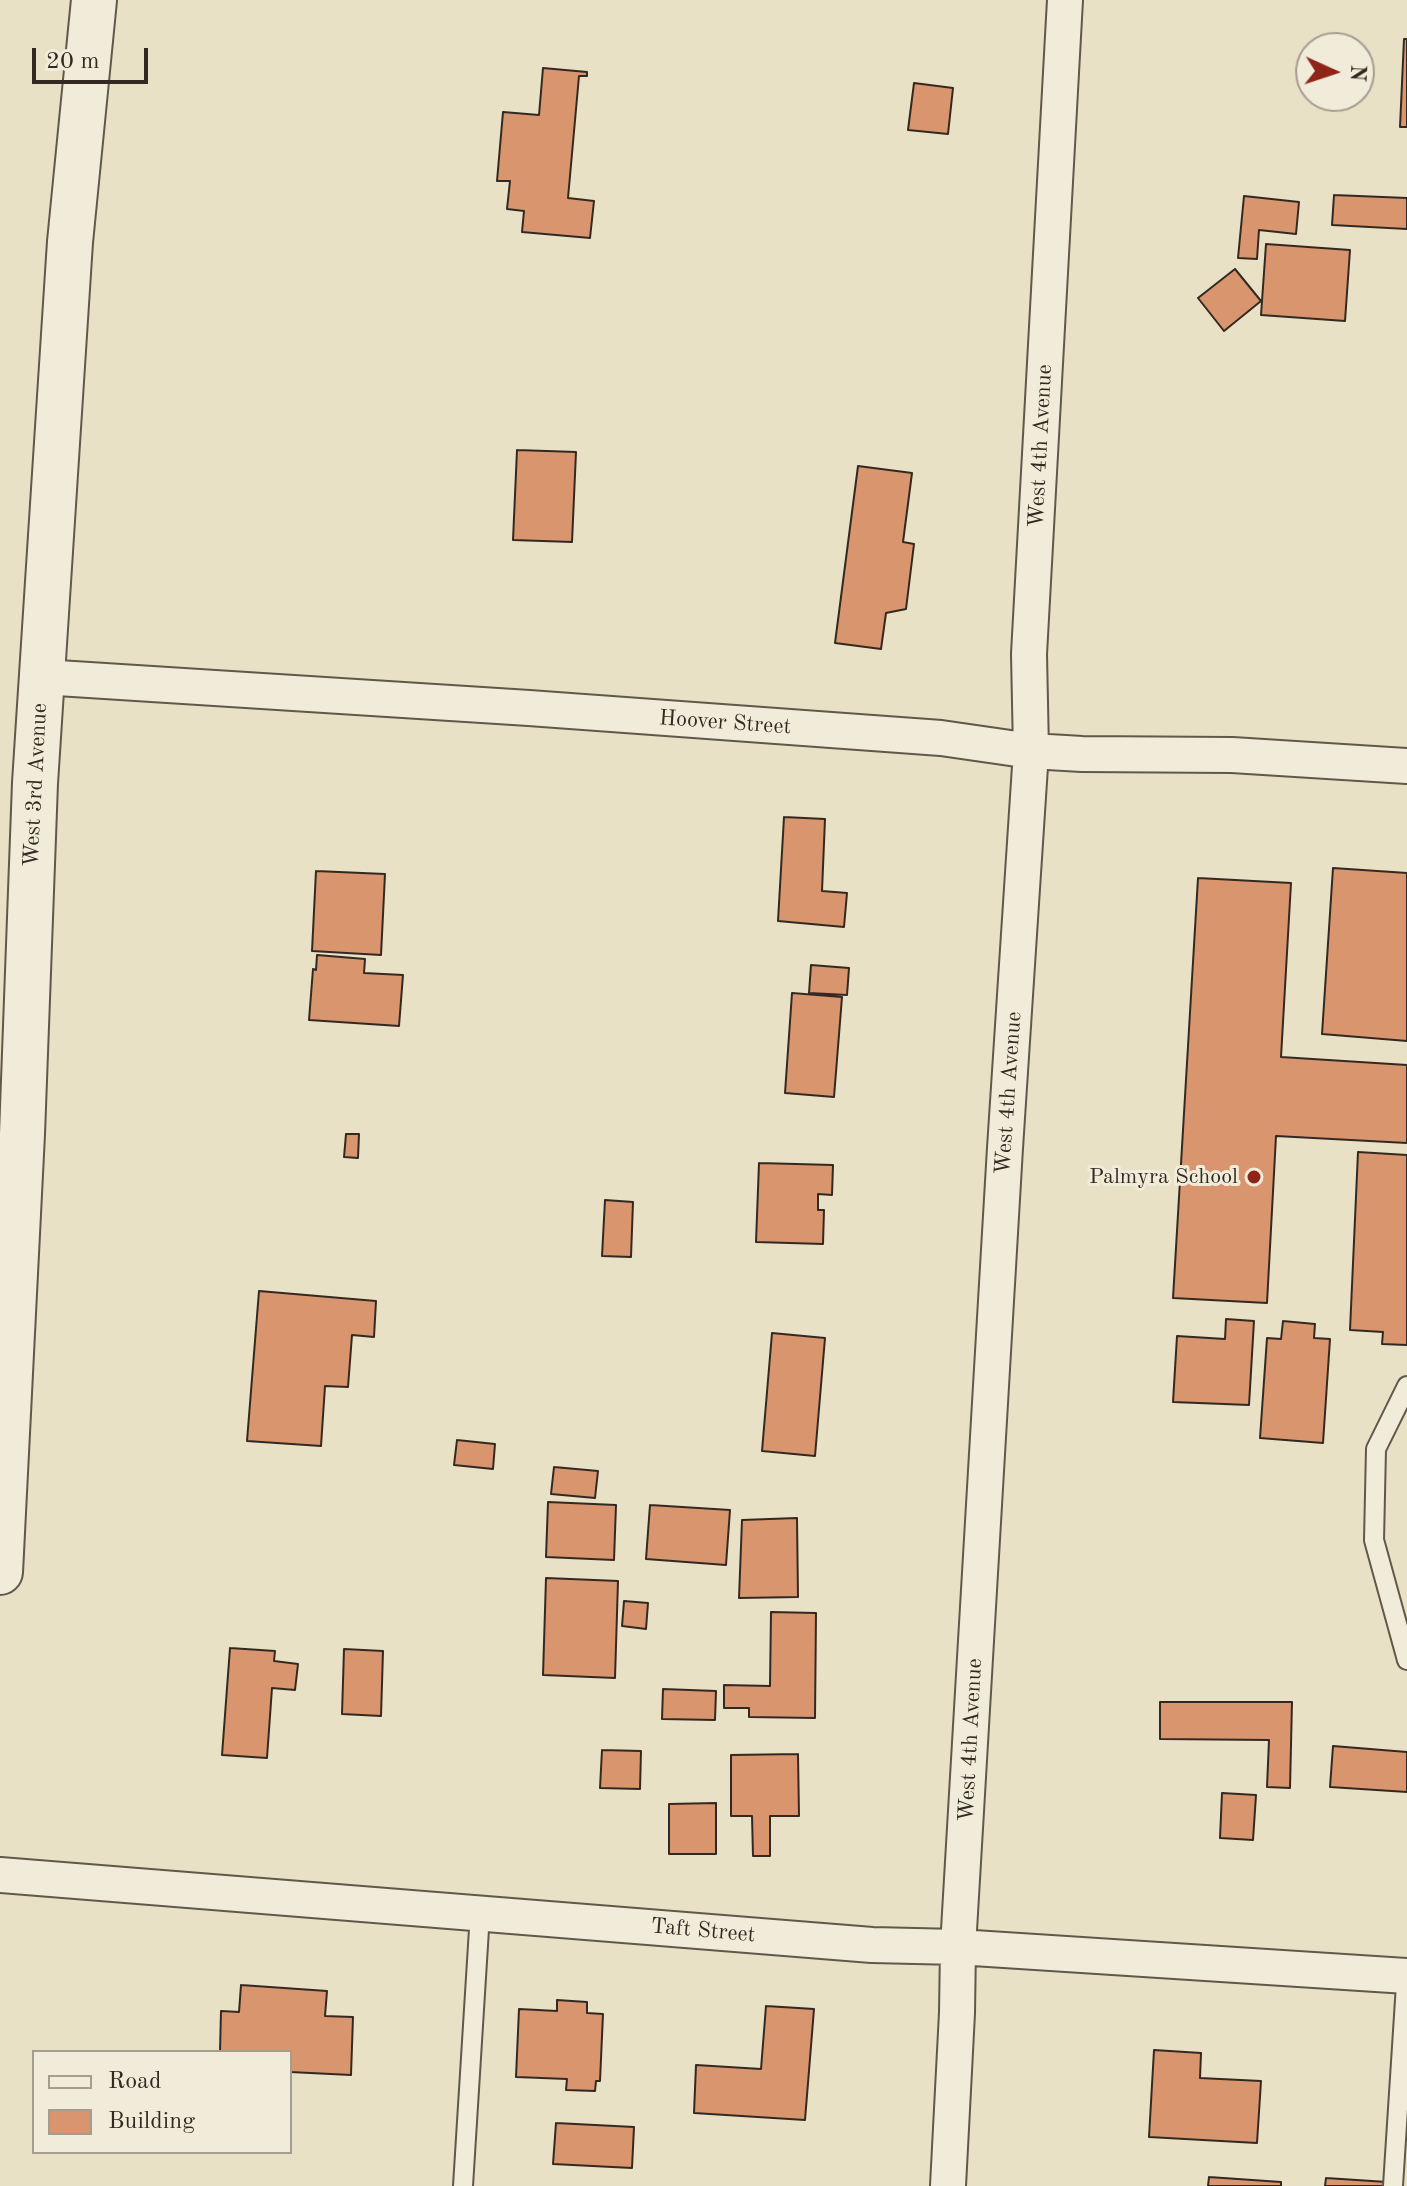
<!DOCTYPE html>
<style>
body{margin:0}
#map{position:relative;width:1407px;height:2186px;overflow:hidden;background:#e9e1c5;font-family:"Old Standard TT",serif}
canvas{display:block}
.legend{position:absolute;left:32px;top:2050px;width:260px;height:104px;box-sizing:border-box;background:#f1ecd9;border:2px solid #a59e90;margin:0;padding:10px 14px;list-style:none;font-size:24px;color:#342922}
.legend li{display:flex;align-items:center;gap:16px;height:40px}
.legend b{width:40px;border:2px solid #a59e90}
.north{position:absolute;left:1295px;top:32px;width:80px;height:80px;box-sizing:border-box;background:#f1ecd9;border:2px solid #a59e90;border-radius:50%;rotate:93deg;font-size:22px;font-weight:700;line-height:32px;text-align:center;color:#342922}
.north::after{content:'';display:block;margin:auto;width:28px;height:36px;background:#8f2418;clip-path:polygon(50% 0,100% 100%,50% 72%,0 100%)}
.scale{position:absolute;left:32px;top:48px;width:116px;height:36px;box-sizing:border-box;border:4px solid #342922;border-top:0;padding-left:10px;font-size:24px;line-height:28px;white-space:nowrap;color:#342922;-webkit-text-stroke:6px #f1ecd9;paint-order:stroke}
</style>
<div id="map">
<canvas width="1407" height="2186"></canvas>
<ul class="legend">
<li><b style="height:10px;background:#f1ecd9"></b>Road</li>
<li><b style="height:22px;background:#d8956e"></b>Building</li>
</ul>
<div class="north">N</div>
<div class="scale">20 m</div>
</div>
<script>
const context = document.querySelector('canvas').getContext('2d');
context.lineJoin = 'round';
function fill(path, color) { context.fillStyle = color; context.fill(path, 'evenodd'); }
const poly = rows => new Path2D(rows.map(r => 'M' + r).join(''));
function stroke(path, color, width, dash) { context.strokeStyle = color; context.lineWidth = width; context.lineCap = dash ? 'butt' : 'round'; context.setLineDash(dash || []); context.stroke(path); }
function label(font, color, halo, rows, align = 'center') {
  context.font = font + ' "Old Standard TT",serif'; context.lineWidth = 6; context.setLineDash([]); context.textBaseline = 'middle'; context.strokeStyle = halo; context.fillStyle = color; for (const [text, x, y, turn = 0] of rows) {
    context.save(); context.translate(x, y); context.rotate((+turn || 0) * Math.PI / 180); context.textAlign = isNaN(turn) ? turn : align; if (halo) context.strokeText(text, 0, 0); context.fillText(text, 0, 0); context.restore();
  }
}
const building = poly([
 [1404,39,1407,39,1407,127,1400,127,1404,39],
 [543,68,587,72,587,76,579,76,568,198,594,201,590,238,522,232,524,211,507,209,510,181,497,181,503,112,539,115,543,68],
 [914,83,953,88,948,134,908,130,914,83],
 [1334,195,1407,198,1407,229,1332,225,1334,195],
 [1244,196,1299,202,1296,234,1259,230,1257,259,1238,258,1244,196],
 [1266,244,1350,250,1345,321,1261,315,1266,244],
 [1235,269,1261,301,1224,331,1198,298,1235,269],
 [517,450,576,452,572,542,513,540,517,450],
 [858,466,912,473,903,542,914,544,906,609,886,613,881,649,835,643,858,466],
 [784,817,825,819,822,891,847,893,844,927,778,921,784,817],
 [1333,868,1407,873,1407,1041,1322,1034,1333,868],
 [316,871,385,874,381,955,312,951,316,871],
 [1198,878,1291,883,1281,1057,1407,1065,1407,1143,1276,1136,1267,1303,1173,1298,1198,878],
 [317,955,365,959,364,973,403,975,399,1026,309,1020,313,969,316,970,317,955],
 [811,965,849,968,847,995,809,993,811,965],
 [792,993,842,997,834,1097,785,1093,792,993],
 [346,1134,359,1134,358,1158,344,1157,346,1134],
 [1358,1152,1407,1155,1407,1345,1382,1344,1383,1332,1350,1330,1358,1152],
 [759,1163,833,1165,832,1195,818,1194,818,1210,824,1210,823,1244,756,1242,759,1163],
 [605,1200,633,1202,631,1257,602,1256,605,1200],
 [259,1291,376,1301,374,1337,352,1335,348,1387,325,1386,321,1446,247,1441,259,1291],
 [1226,1319,1254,1321,1249,1405,1173,1402,1177,1336,1225,1339,1226,1319],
 [1283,1321,1315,1324,1314,1338,1330,1339,1323,1443,1260,1438,1267,1338,1281,1339,1283,1321],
 [772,1333,825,1338,815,1456,762,1451,772,1333],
 [457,1440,495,1444,493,1469,454,1465,457,1440],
 [554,1467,598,1471,595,1498,551,1494,554,1467],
 [548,1502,616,1505,614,1560,546,1557,548,1502],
 [650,1505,730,1510,726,1565,646,1559,650,1505],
 [797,1518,798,1597,739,1598,742,1520,797,1518],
 [546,1578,618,1581,615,1678,543,1675,546,1578],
 [624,1601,648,1603,646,1629,622,1626,624,1601],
 [771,1612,816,1613,815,1718,749,1717,749,1708,724,1708,724,1685,770,1686,771,1612],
 [230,1648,275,1651,274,1661,298,1664,295,1690,272,1688,267,1758,222,1755,230,1648],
 [344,1649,383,1651,381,1716,342,1714,344,1649],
 [663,1689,716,1691,715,1720,662,1719,663,1689],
 [1160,1702,1292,1702,1290,1788,1267,1787,1269,1740,1160,1739,1160,1702],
 [1333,1746,1407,1752,1407,1792,1330,1787,1333,1746],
 [602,1750,641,1751,640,1789,600,1788,602,1750],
 [798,1754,799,1816,770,1816,770,1856,753,1856,752,1816,731,1816,731,1755,798,1754],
 [1222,1793,1256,1795,1253,1840,1220,1838,1222,1793],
 [716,1803,716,1854,669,1854,669,1804,716,1803],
 [241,1985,327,1991,325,2016,353,2017,351,2075,290,2072,290,2052,220,2052,221,2011,239,2012,241,1985],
 [557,2000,587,2002,587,2013,603,2014,600,2081,596,2081,595,2091,566,2090,567,2079,516,2077,519,2009,557,2011,557,2000],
 [766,2006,814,2009,805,2120,694,2113,696,2065,761,2069,766,2006],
 [1154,2050,1201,2053,1200,2078,1261,2081,1257,2143,1149,2137,1154,2050],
 [556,2123,634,2127,632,2168,553,2164,556,2123],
 [1209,2177,1281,2182,1281,2186,1208,2186,1209,2177],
 [1326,2178,1387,2182,1387,2186,1325,2186,1326,2178]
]);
const service = poly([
 [1407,1386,1376,1449,1374,1540,1407,1660],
 [463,2186,480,1913],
 [1393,2186,1407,1969]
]);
const minor = poly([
 [42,677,529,708,941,738,1031,751,1082,754,1232,755,1407,766],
 [0,1875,872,1945,958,1947,1407,1976],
 [948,2186,957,2013,958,1947,1005,1148,1031,751,1029,654,1065,0]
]);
const tertiary = poly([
 [0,1572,22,1134,35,783,70,242,94,0]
]);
const markers = [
 [1254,1177,8,"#8f2418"]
];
const streetNames = [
 ["West 4th Avenue",1041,446,-87],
 ["Hoover Street",725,723,4],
 ["West 3rd Avenue",36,785,-87],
 ["West 4th Avenue",1009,1093,-86],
 ["West 4th Avenue",971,1740,-87],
 ["Taft Street",703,1931,5]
];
const poiNames = [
 ["Palmyra School",1238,1177]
];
fill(building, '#d8956e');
stroke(building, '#342922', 2);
stroke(service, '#61574b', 22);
stroke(minor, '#61574b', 38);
stroke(tertiary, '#61574b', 48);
stroke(service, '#f1ecd9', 18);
stroke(minor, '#f1ecd9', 34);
stroke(tertiary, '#f1ecd9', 44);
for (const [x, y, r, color] of markers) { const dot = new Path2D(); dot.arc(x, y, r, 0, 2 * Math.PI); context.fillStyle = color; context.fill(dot); stroke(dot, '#f1ecd9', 3); }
label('22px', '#342922', '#f1ecd9', streetNames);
label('22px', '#342922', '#f1ecd9', poiNames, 'right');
</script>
